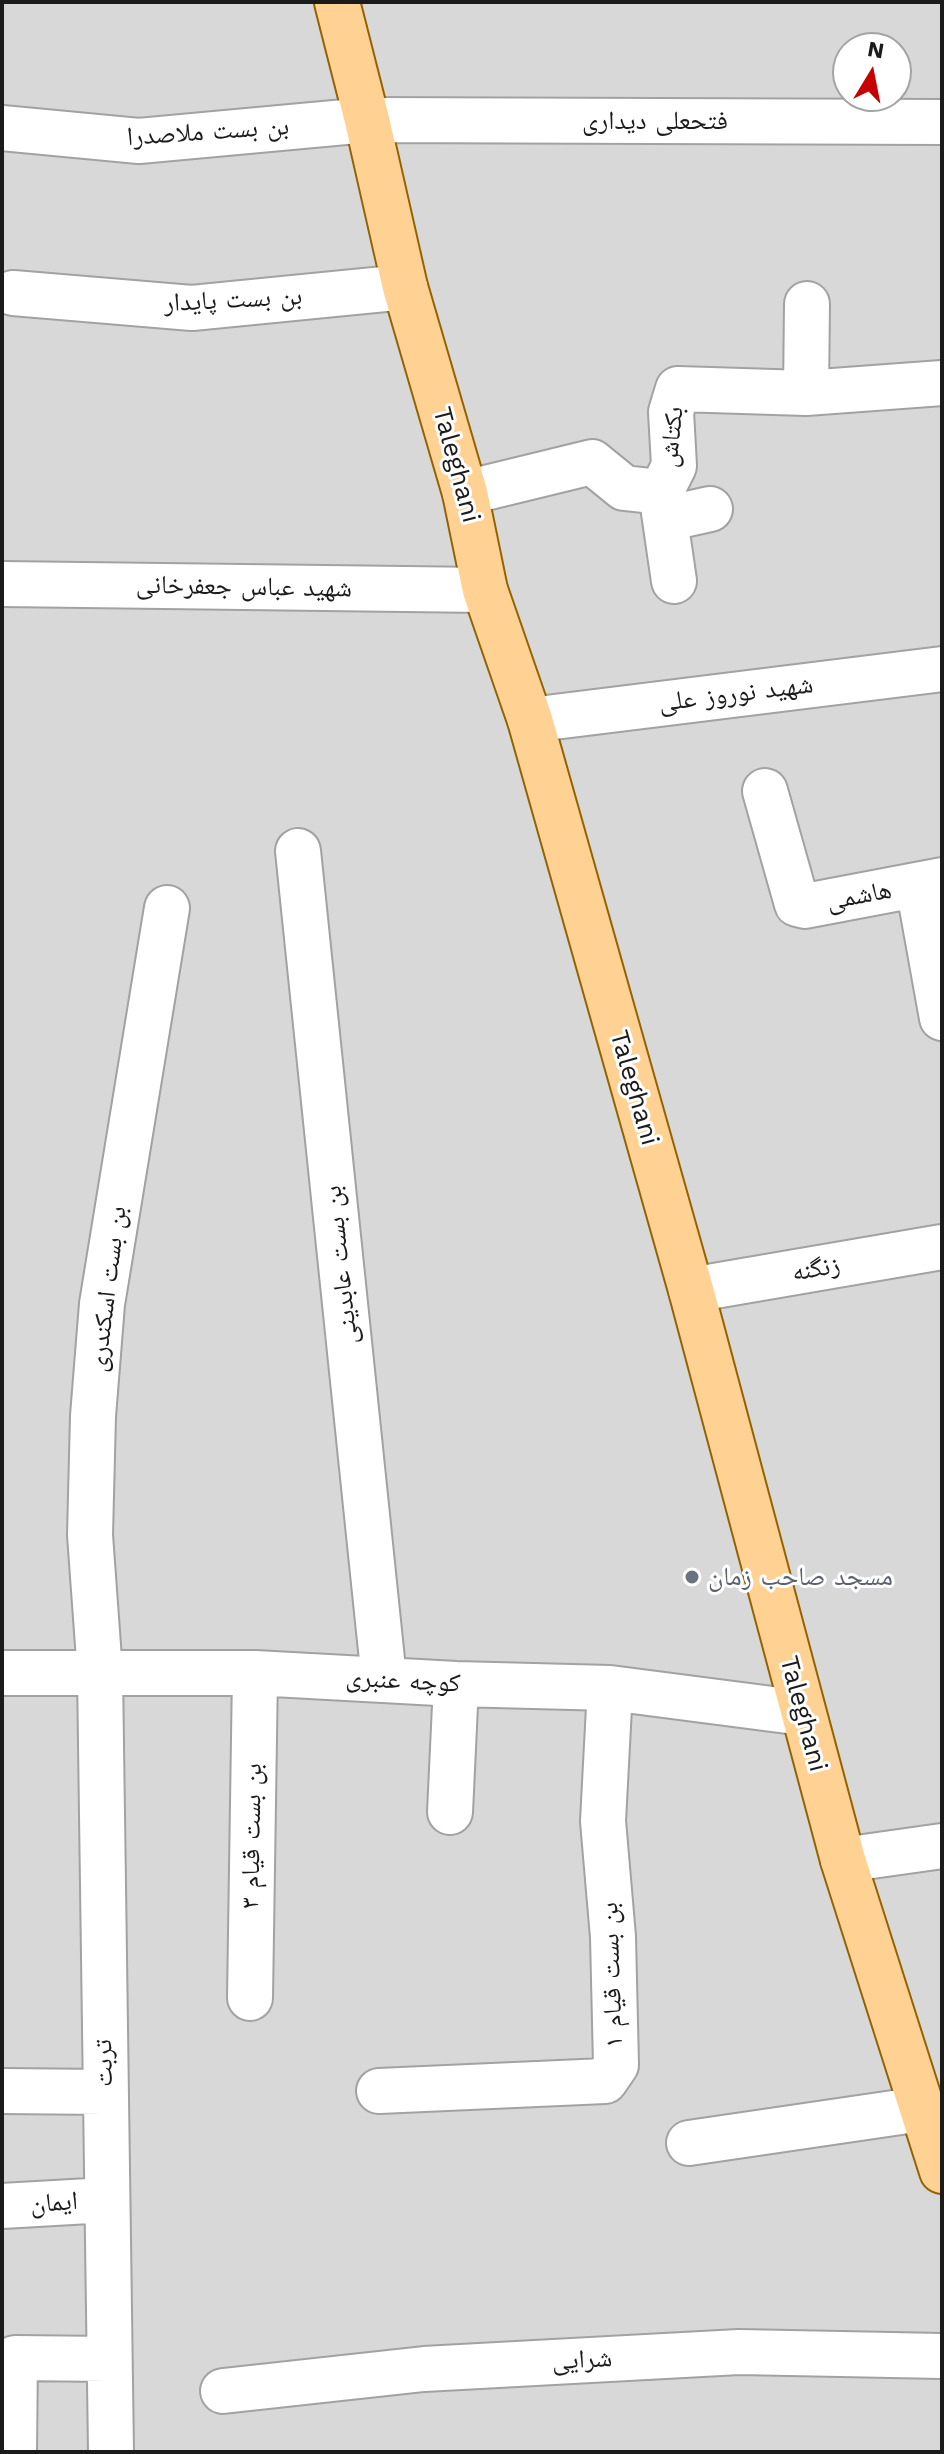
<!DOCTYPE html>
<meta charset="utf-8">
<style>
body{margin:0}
#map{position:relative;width:944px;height:2454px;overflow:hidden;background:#eee9df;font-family:"Work Sans",sans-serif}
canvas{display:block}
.frame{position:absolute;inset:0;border:4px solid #1b1b1b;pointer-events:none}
.north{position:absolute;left:832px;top:32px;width:80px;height:80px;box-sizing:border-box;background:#fff;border:2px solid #a4a4a4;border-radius:50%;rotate:10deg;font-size:22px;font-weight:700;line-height:32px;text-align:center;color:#1b1b1b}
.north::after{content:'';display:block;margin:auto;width:28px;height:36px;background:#c60200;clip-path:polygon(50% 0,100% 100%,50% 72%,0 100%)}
</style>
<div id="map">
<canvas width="944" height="2454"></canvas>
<div class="frame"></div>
<div class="north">N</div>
</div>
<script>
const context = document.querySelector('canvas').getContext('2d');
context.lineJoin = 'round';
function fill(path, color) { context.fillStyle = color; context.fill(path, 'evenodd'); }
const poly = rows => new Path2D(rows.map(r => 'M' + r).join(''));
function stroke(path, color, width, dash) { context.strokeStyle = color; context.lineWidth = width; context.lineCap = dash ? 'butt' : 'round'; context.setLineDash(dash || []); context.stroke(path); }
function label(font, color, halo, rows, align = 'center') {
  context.font = font + ' "Work Sans","Noto Naskh Arabic",sans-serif'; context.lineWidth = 6; context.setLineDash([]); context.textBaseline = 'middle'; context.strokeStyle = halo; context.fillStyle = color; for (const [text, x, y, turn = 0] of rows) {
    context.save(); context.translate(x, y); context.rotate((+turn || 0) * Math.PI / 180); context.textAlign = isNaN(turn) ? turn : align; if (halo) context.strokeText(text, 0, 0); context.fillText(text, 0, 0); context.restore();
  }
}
const residential = poly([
 [2,2,942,2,942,2452,2,2452],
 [848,48,896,48,896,96,848,96]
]);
const minor = poly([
 [2,128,139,141,367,120,942,122],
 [13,293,192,308,405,287],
 [806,393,807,304],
 [661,492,674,581],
 [465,493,592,462,624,488,661,492,674,466,671,412,678,389,806,393,942,383],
 [665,519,710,509],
 [2,584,485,590],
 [530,720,942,669],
 [765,791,797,904,805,906,942,880],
 [298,851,384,1679],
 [918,885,942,1018],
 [691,1290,942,1247],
 [2,1673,255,1673,456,1684,610,1688,803,1713],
 [450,1812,456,1684],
 [843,1860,942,1846],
 [250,1998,255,1673],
 [2,2091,105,2092],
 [379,2091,605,2081,616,2065,613,1937,603,1821,610,1688],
 [689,2143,921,2109],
 [2,2206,107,2200],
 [223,2391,424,2369,739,2352,942,2356],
 [14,2452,15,2358,109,2359],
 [111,2452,100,1673,90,1535,93,1416,102,1304,167,908]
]);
const major = poly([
 [337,2,367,120,405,287,465,493,485,590,530,720,691,1290,843,1860,942,2171]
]);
const markers = [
 [692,1577,8,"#6b7280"]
];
const streetNames = [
 ["فتحعلی دیداری",655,121],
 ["بن بست ملاصدرا",208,132,-4],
 ["بن بست پایدار",233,300,-3],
 ["بکتاش",672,437,-84],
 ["Taleghani",456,465,75],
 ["شهید عباس جعفرخانی",244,587,1],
 ["شهید نوروز علی",736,694,-7],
 ["هاشمی",859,896,-11],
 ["Taleghani",634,1088,74],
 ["بن بست عابدینی",341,1265,-96],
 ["زنگنه",816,1269,-10],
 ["بن بست اسکندری",108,1289,-83],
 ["کوچه عنبری",403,1681,3],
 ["Taleghani",803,1714,75],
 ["بن بست قیام ۳",252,1836,-89],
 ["بن بست قیام ۱",612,1975,-92],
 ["تربت",104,2063,-91],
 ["ایمان",54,2203,-4],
 ["شرایی",582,2360,-3]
];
const worshipNames = [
 ["مسجد صاحب زمان",708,1577]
];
fill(residential, '#d9d8d8');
stroke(minor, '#a2a2a2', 48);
stroke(major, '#926300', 48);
stroke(minor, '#fff', 44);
stroke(major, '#ffd193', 44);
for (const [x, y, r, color] of markers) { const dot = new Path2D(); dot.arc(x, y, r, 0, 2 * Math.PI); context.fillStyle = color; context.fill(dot); stroke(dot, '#fff', 3); }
label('26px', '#1b1b1b', '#fff', streetNames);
label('26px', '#5b616d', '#fff', worshipNames, 'left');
</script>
